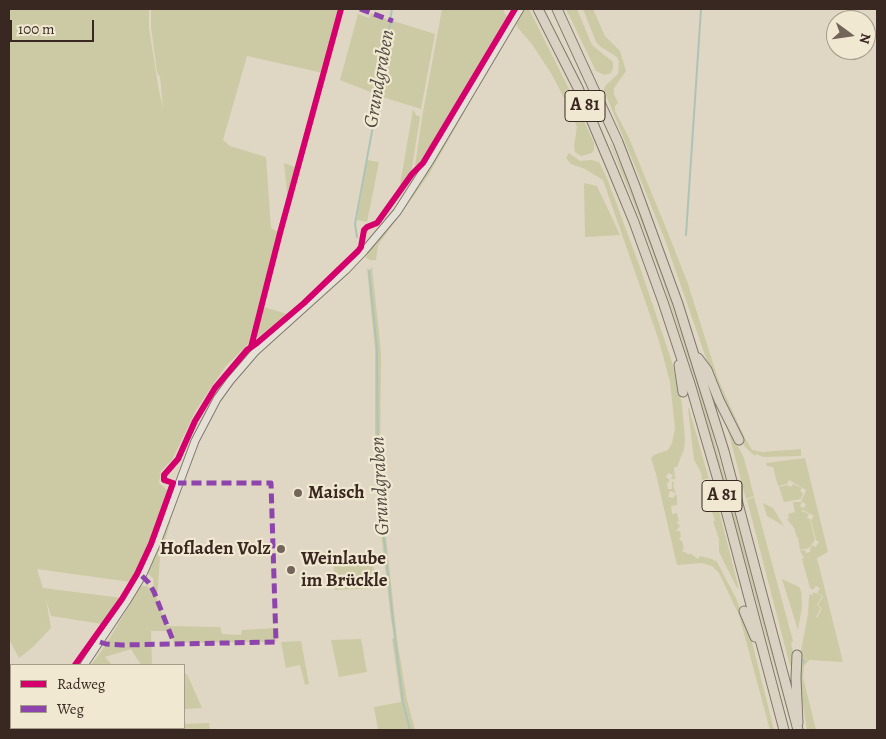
<!DOCTYPE html>
<meta charset="utf-8">
<style>
body{margin:0}
#map{position:relative;width:886px;height:739px;overflow:hidden;background:#dfd7c3;font-family:Alegreya,serif}
canvas{display:block}
.frame{position:absolute;inset:0;border:10px solid #392821;pointer-events:none}
.legend{position:absolute;left:10px;top:664px;width:175px;height:65px;box-sizing:border-box;background:#f1e8d1;border:1px solid #a79b8b;margin:0;padding:6px 9px;list-style:none;font-size:15px;color:#392821}
.legend li{display:flex;align-items:center;gap:10px;height:25px}
.legend b{width:25px;border:1px solid #a79b8b}
.north{position:absolute;left:826px;top:10px;width:50px;height:50px;box-sizing:border-box;background:#f1e8d1;border:1px solid #a79b8b;border-radius:50%;rotate:104deg;font-size:14px;font-weight:700;line-height:20px;text-align:center;color:#392821}
.north::after{content:'';display:block;margin:auto;width:18px;height:22px;background:#73655a;clip-path:polygon(50% 0,100% 100%,50% 72%,0 100%)}
.scale{position:absolute;left:10px;top:20px;width:84px;height:22px;box-sizing:border-box;border:2px solid #392821;border-top:0;padding-left:6px;font-size:15px;line-height:18px;white-space:nowrap;color:#392821;-webkit-text-stroke:4px #f1e8d1;paint-order:stroke}
</style>
<div id="map">
<canvas width="886" height="739"></canvas>
<div class="frame"></div>
<ul class="legend">
<li><b style="height:6px;background:#d6006c"></b>Radweg</li>
<li><b style="height:6px;background:#8e44ad"></b>Weg</li>
</ul>
<div class="north">N</div>
<div class="scale">100 m</div>
</div>
<script>
const context = document.querySelector('canvas').getContext('2d');
context.lineJoin = 'round';
function fill(path, color) { context.fillStyle = color; context.fill(path, 'evenodd'); }
const poly = rows => new Path2D(rows.map(r => 'M' + r).join(''));
function stroke(path, color, width, dash) { context.strokeStyle = color; context.lineWidth = width; context.lineCap = dash ? 'butt' : 'round'; context.setLineDash(dash || []); context.stroke(path); }
function label(font, color, halo, rows, align = 'center') {
  context.font = font + ' Alegreya,serif'; context.lineWidth = 4.5; context.setLineDash([]); context.textBaseline = 'middle'; context.strokeStyle = halo; context.fillStyle = color; for (const [text, x, y, turn = 0] of rows) {
    context.save(); context.translate(x, y); context.rotate((+turn || 0) * Math.PI / 180); context.textAlign = isNaN(turn) ? turn : align; if (halo) context.strokeText(text, 0, 0); context.fillText(text, 0, 0); context.restore();
  }
}
const green = poly([
 [9,9,149,9,149,28,159,91,163,107,160,77,157,72,151,27,151,9,341,9,323,73,247,56,223,140,230,146,266,157,271,228,280,233,248,344,226,366,212,386,196,410,172,460,161,471,159,483,167,490,160,517,145,555,131,582,37,569,43,588,122,598,102,624,51,616,46,599,51,628,33,647,19,658,9,639],
 [442,9,503,9,505,14,508,17,418,166,415,166,423,112],
 [525,9,529,9,574,99,594,143,594,150,592,153,581,156,575,152,574,146,577,127,573,115,551,73,531,43,517,27,516,22],
 [566,9,577,9,592,45,613,62,613,68,611,73,604,75,596,71],
 [583,9,593,9,605,36,620,51,626,71,614,88,614,94,618,103,615,106,615,111,629,138,668,233,688,284,718,379,744,436,752,450,762,452,801,449,801,456,763,457,756,454,755,456,745,447,714,381,665,240,604,90,605,86,618,74,619,62,617,57,601,47,596,42],
 [371,13,389,20,378,95,340,80,358,14,369,18],
 [390,20,435,34,421,109,379,96],
 [413,109,416,115,420,117,411,173,399,191],
 [462,109,465,111,428,176,378,245,376,260,370,260,366,258,366,253],
 [610,144,611,144,621,166,653,249,698,384,746,554,792,730,697,386,661,276,640,219],
 [569,153,580,161,591,160,599,162,607,178,641,270,672,362,682,404,685,439,684,449,677,467,674,467,675,479,671,479,673,475,668,473,666,477,670,480,667,484,668,489,672,489,672,481,674,483,673,486,676,493,670,491,668,497,673,498,676,494,677,497,677,505,671,506,672,514,677,513,679,521,676,522,680,526,676,531,680,531,681,537,679,538,680,541,682,540,684,549,682,550,683,552,685,552,689,555,690,553,698,559,700,556,712,559,717,562,736,598,752,642,774,730,770,730,739,615,719,573,712,566,702,563,677,565,656,474,651,458,654,455,668,450,672,443,675,428,670,382,659,341,603,180,585,169,571,164,566,158],
 [367,160,379,162,367,222,357,220],
 [284,163,298,168,288,202],
 [584,183,597,186,620,235,585,237],
 [372,267,381,352,380,480,397,639,407,700,415,730,378,730,374,707,401,702,392,639,395,638,391,620,375,480,375,350,367,268,369,270],
 [261,306,287,314,253,341],
 [688,408,689,408,710,483,708,478,702,480,701,472,694,460],
 [726,423,744,458,754,496,746,499],
 [805,458,828,552,817,558,843,662,809,660,804,666,803,677,816,730,807,730,800,688,800,656,808,614,809,597,810,594,813,595,813,592,822,596,817,605,821,608,816,617,817,618,822,608,818,605,823,596,817,593,820,588,816,586,813,590,810,588,802,559,804,558,800,551,805,550,806,553,810,552,810,549,812,545,815,547,819,542,816,540,811,520,814,516,803,510,806,504,802,502,800,506,804,508,802,511,809,514,807,518,810,519,815,540,809,548,800,550,798,537,797,537,794,528,787,519,789,518,788,514,795,512,793,502,801,502,806,490,789,480,787,484,778,486,773,467,767,466,766,463],
 [708,480,718,507,739,589,736,586,719,552,719,539,713,521,715,521,702,481],
 [793,484,802,488,800,491,803,493,801,499,784,502,779,487,787,485,791,487],
 [754,497,793,641,791,644,794,654,792,666,790,666,747,500],
 [763,503,773,508,784,526,767,516],
 [171,520,160,558,157,599,167,626,220,627,222,634,241,635,242,630,276,628,276,642,174,643,169,631,151,631,152,665,141,665,131,649,105,657,112,665,91,665,105,646,141,586,147,586,156,597,154,592,153,578,152,578,148,573,169,522],
 [333,554,369,554,380,588,335,590],
 [782,579,799,587,801,591,802,607,798,630],
 [361,639,367,672,339,677,331,640],
 [301,641,309,684,305,685,300,665,286,668,281,642],
 [184,674,187,674,202,708,184,709],
 [209,723,210,730,107,730,104,728,184,728,184,724]
]);
const stream = poly([
 [686,235,701,9],
 [357,237,355,224,379,93,392,9],
 [369,271,377,349,378,483,395,639,403,702,410,730],
 [801,659,804,662]
]);
const street = poly([
 [9,712,11,713],
 [40,728,41,728]
]);
const secondary = poly([
 [84,665,128,599,142,576,158,540,195,441,217,399,230,381,255,352,346,270,364,251,397,212,431,159,520,9],
 [45,730,46,728]
]);
const highway = poly([
 [538,9,578,88,613,171,634,222,663,302,691,387,718,480,784,730],
 [557,9,618,142,635,186,678,304,724,451,798,730],
 [698,358,707,370,719,400,739,440],
 [679,365,683,392],
 [744,611,755,637],
 [797,655,796,678,798,723]
]);
const quiet = poly([
 [360,9,393,21],
 [142,576,149,583,154,592,174,643],
 [100,642,106,644,122,645,276,642,271,483,178,483]
]);
const cycleway = poly([
 [251,347,280,233,341,9],
 [75,665,122,599,137,574,151,544,173,483,164,480,164,475,178,459,195,421,215,388,247,350,257,343,304,303,358,251,361,247,364,230,367,227,377,223,412,174,423,163,515,9]
]);
const markers = [
 [298,493,5,"#73655a"],
 [281,549,5,"#73655a"],
 [291,570,5,"#73655a"]
];
const shields = [
 [585,106,40],
 [722,496,40]
];
const shieldNames = [
 ["A 81",585,106],
 ["A 81",722,496]
];
const poiNames = [
 ["Maisch",308,493],
 ["Hofladen Volz",271,549,"right"],
 ["Weinlaube",301,559],
 ["im Brückle",301,581]
];
const waterNames = [
 ["Grundgraben",380,79,-80],
 ["Grundgraben",381,486,-93]
];
fill(green, '#cccaa4');
stroke(stream, '#adc3b8', 2);
stroke(street, '#969084', 7);
stroke(secondary, '#7f786e', 9);
stroke(highway, '#7f786e', 11);
stroke(street, '#e6e1d7', 5);
stroke(secondary, '#e6e1d7', 7);
stroke(highway, '#d9d2c3', 9);
stroke(quiet, '#8e44ad', 5, [10, 5]);
stroke(cycleway, '#d6006c', 6);
for (const [x, y, r, color] of markers) { const dot = new Path2D(); dot.arc(x, y, r, 0, 2 * Math.PI); context.fillStyle = color; context.fill(dot); stroke(dot, '#f1e8d1', 2); }
for (const [x, y, w] of shields) { const box = new Path2D(); box.roundRect(x - w / 2, y - 15.5, w, 31, 4); context.fillStyle = '#f1e8d1'; context.fill(box); stroke(box, '#392821', 1); }
label('bold 18px', '#392821', null, shieldNames);
label('bold 19px', '#392821', '#f1e8d1', poiNames, 'left');
label('italic 20px', '#514c46', '#f1e8d1', waterNames);
</script>
